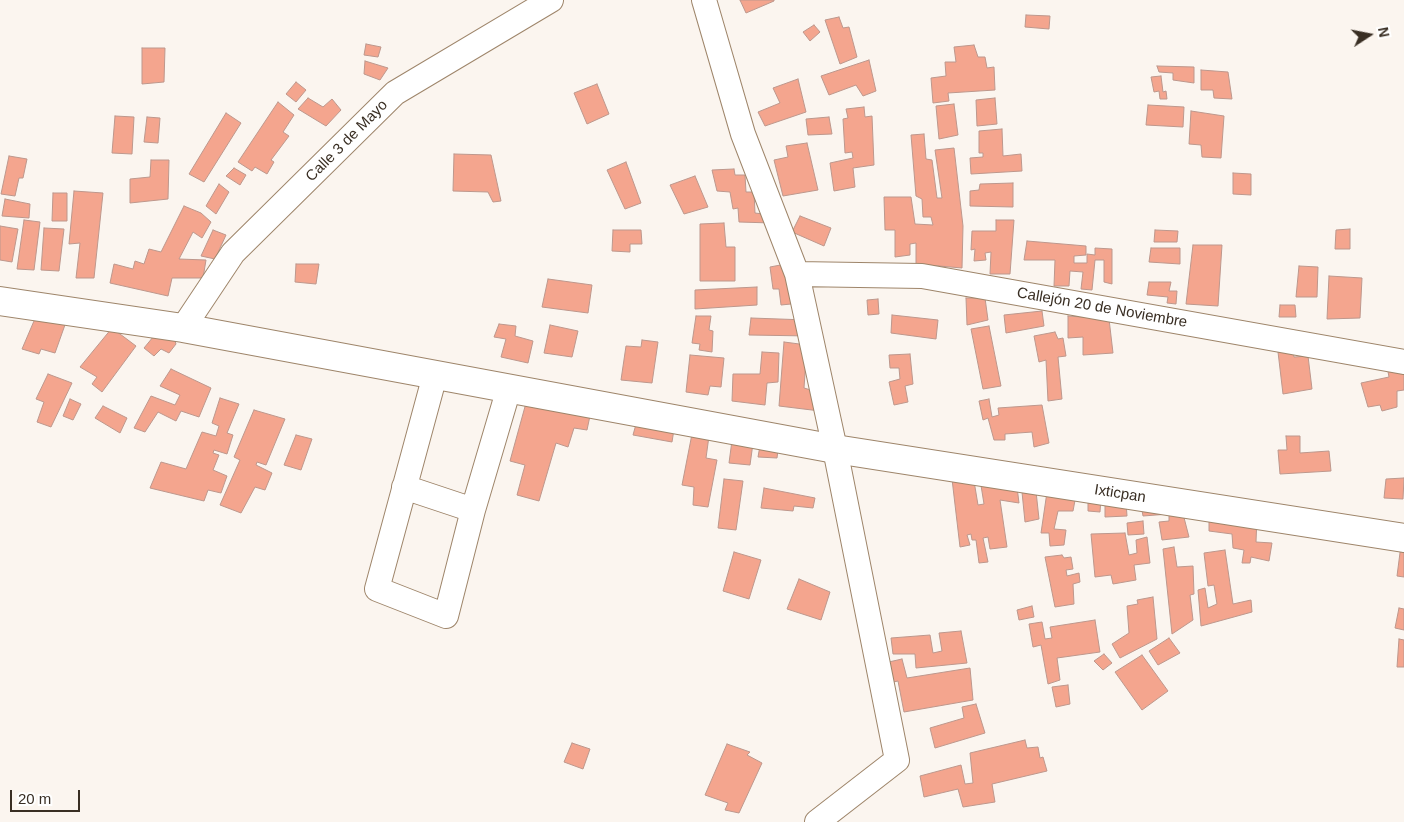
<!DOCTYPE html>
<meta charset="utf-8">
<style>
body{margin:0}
#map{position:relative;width:1404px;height:822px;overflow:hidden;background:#fbf5ef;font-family:Helvetica,sans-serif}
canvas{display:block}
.north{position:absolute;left:1344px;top:10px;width:50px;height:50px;-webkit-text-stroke:4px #fff;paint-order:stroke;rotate:79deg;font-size:14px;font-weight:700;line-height:20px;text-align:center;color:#392e23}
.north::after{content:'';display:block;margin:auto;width:18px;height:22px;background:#392e23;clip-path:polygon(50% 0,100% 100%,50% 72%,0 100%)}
.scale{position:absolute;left:10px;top:790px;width:70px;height:22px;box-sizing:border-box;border:2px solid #392e23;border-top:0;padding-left:6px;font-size:15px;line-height:18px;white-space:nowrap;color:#392e23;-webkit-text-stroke:4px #fff;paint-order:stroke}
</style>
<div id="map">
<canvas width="1404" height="822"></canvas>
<div class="north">N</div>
<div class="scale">20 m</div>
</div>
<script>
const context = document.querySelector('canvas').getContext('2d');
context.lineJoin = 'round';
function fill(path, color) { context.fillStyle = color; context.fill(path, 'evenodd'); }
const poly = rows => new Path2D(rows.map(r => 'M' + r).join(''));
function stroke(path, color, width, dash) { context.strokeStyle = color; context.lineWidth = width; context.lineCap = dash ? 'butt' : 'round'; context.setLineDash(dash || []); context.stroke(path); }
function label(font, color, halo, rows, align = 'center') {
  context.font = font + ' Helvetica,sans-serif'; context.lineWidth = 5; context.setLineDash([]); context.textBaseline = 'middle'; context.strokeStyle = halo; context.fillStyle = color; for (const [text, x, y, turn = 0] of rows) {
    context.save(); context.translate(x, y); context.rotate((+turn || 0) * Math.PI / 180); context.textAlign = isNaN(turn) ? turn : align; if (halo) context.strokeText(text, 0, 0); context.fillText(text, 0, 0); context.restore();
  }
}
const building = poly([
 [740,0,774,0,774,1,746,13,740,0],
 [1026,15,1050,16,1049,29,1025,27,1026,15],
 [839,17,843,28,849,27,857,57,840,64,825,20,839,17],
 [814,25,820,32,810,41,803,32,814,25],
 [366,44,381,47,378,57,364,55,366,44],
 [974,45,978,57,985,57,987,68,994,67,995,90,948,93,949,101,933,103,931,78,946,76,945,62,956,62,954,47,974,45],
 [142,48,165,48,164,82,142,84,142,48],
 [869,60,876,91,863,96,856,85,829,95,821,76,869,60],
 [365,61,388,68,380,80,364,74,365,61],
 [1157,66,1194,67,1194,83,1173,80,1173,73,1159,72,1157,66],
 [1201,70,1228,72,1232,99,1214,98,1213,90,1201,90,1201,70],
 [1161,76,1163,92,1166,91,1167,99,1160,99,1159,91,1154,92,1151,77,1161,76],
 [798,79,806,112,765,126,758,112,780,103,773,88,798,79],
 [296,82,306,90,296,102,286,94,296,82],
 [597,84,609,114,587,124,574,93,597,84],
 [308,98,323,107,332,99,341,110,326,126,298,109,308,98],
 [995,98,997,124,977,126,976,100,995,98],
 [278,102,294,115,283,132,289,136,271,160,274,162,267,174,255,167,252,171,238,162,278,102],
 [954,104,958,135,939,139,936,106,954,104],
 [1148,105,1184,107,1183,127,1146,125,1148,105],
 [864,107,865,117,872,116,874,165,853,168,855,187,834,191,830,163,853,158,852,152,845,153,843,119,848,118,846,109,864,107],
 [1191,111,1224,116,1221,158,1202,157,1201,145,1189,144,1191,111],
 [226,113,241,123,204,182,189,174,226,113],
 [115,116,134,117,132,154,112,153,115,116],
 [147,117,160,118,158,143,144,142,147,117],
 [829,117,832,134,808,135,806,119,829,117],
 [1002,129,1003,156,1021,154,1022,171,971,174,970,158,983,157,983,153,979,153,979,131,1002,129],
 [924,134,926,159,932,160,937,198,942,198,935,150,954,148,963,226,962,268,916,264,916,243,910,244,910,255,895,257,895,230,885,230,884,197,911,197,915,224,933,225,931,217,923,217,922,199,916,196,911,135,924,134],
 [807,143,818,190,783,196,774,160,788,157,786,146,807,143],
 [454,154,491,155,501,201,493,202,488,192,453,191,454,154],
 [9,156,27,159,23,178,19,178,15,196,1,194,9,156],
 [151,160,169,160,168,199,130,203,130,179,150,177,151,160],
 [626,162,641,203,625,209,607,170,626,162],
 [234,168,246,175,240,185,226,176,234,168],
 [734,169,735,175,745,175,746,192,754,192,755,213,771,215,772,223,739,222,738,208,733,209,730,192,717,191,712,170,734,169],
 [1233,173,1251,174,1251,195,1233,194,1233,173],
 [695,176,708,207,684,214,670,185,695,176],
 [1013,183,1013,207,970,206,970,191,979,190,980,184,1013,183],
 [219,184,229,192,216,214,206,206,219,184],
 [74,191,103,193,94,278,76,278,80,243,69,244,74,191],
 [53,193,67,193,67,221,52,221,53,193],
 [5,199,30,204,29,218,2,216,5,199],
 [184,206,201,213,211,222,202,238,193,232,179,259,206,260,203,278,172,278,168,296,110,283,114,264,133,269,135,261,144,264,149,249,161,252,184,206],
 [800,216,831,228,824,246,792,232,800,216],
 [24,220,40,222,34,270,17,269,24,220],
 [996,220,1014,220,1010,274,990,274,991,252,985,253,986,260,974,261,975,249,971,250,972,231,996,231,996,220],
 [724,223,726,247,735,247,735,281,700,281,700,224,724,223],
 [0,226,18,229,12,262,0,260,0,226],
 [44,228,64,229,59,271,41,270,44,228],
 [1350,229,1350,249,1335,249,1336,230,1350,229],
 [213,230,226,235,215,259,201,256,213,230],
 [613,230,641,230,642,244,630,244,630,252,612,251,613,230],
 [1155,230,1178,231,1177,242,1154,242,1155,230],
 [1027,241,1086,246,1086,255,1074,256,1074,263,1087,263,1087,254,1095,255,1095,248,1112,249,1112,284,1104,282,1104,260,1095,260,1092,290,1081,289,1083,272,1070,271,1069,286,1054,286,1055,260,1024,260,1027,241],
 [1193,245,1222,245,1218,306,1186,304,1193,245],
 [1151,248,1180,248,1180,264,1149,262,1151,248],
 [791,263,801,303,781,305,779,289,773,289,770,267,791,263],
 [296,264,319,264,316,284,295,282,296,264],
 [1299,266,1318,267,1317,297,1296,297,1299,266],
 [1329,276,1362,278,1360,318,1327,319,1329,276],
 [548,279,592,285,588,313,542,307,548,279],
 [1149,282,1171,282,1169,291,1177,291,1176,304,1167,303,1168,297,1147,295,1149,282],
 [757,287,757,305,695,309,695,290,757,287],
 [966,298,985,298,988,320,967,325,966,298],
 [878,299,879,314,868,315,867,300,878,299],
 [1280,305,1295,305,1296,317,1279,317,1280,305],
 [1042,311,1044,326,1006,333,1004,315,1042,311],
 [37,314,66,322,55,353,41,349,39,354,22,349,37,314],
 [892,315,938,320,936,339,891,333,892,315],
 [696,316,711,316,709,330,713,331,712,352,699,350,700,344,692,343,696,316],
 [1068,316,1109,319,1113,353,1083,355,1083,337,1068,338,1068,316],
 [751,318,807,320,809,336,749,335,751,318],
 [499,324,516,326,515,336,533,341,528,363,501,357,506,339,494,337,499,324],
 [550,325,578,331,572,357,544,353,550,325],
 [989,326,1001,386,983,389,971,329,989,326],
 [112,328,136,346,102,392,92,384,97,377,80,367,112,328],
 [158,331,173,335,176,344,169,353,161,349,154,356,144,348,158,331],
 [1055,332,1058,339,1063,338,1066,356,1058,357,1062,399,1048,401,1046,360,1039,362,1034,336,1055,332],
 [642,340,658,342,652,383,621,380,626,346,641,347,642,340],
 [784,342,807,345,804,388,821,393,820,411,779,406,784,342],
 [1293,350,1294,357,1308,356,1312,389,1283,394,1278,352,1293,350],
 [762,352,779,353,778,382,767,383,765,405,732,401,733,374,760,374,762,352],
 [910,354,913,384,905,386,908,402,894,405,889,382,900,379,899,368,890,368,889,355,910,354],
 [690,355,724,358,721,387,710,386,708,395,686,392,690,355],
 [1386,361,1404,365,1404,390,1397,391,1397,407,1382,411,1380,405,1368,407,1361,383,1389,377,1386,361],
 [171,369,211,388,199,417,181,411,176,421,158,412,145,432,134,428,151,396,175,405,180,395,160,386,171,369],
 [48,374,72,383,51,427,37,422,44,402,36,399,48,374],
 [220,398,239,404,227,433,233,435,227,454,214,450,213,453,219,455,213,470,227,476,221,493,208,490,204,501,150,488,161,462,186,469,202,432,216,436,219,426,212,423,220,398],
 [70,399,81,404,73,420,63,416,70,399],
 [989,399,992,417,999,415,998,408,1042,405,1049,443,1034,447,1032,432,1005,434,1005,440,994,440,988,418,983,420,979,401,989,399],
 [526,403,591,411,587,430,574,428,568,447,556,443,539,501,517,495,525,465,510,461,526,403],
 [103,406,127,418,120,433,95,418,103,406],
 [254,410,285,419,266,465,257,462,256,465,272,473,265,490,255,487,241,513,220,505,240,460,234,457,254,410],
 [638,417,675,423,672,442,633,435,638,417],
 [733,433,754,436,750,465,729,463,733,433],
 [692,434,709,436,706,458,717,460,708,507,693,505,694,487,682,485,692,434],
 [296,435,312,439,301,470,284,465,296,435],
 [1286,436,1300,436,1300,453,1329,451,1331,471,1280,474,1278,450,1287,450,1286,436],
 [761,440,779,442,777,458,758,457,761,440],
 [979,473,1016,479,1019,503,1000,500,1007,547,990,549,988,537,983,538,988,562,979,563,976,540,972,540,971,534,967,535,970,545,960,547,952,479,973,475,978,505,984,504,979,473],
 [1404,478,1403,499,1384,498,1386,479,1404,478],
 [724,479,743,481,736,530,718,528,724,479],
 [1021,482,1035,482,1039,519,1025,522,1021,482],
 [764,488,815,498,813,508,794,506,793,511,761,508,764,488],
 [1047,492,1076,495,1073,511,1058,511,1054,529,1066,530,1064,545,1050,546,1049,533,1041,533,1047,492],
 [1088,497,1101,498,1100,512,1088,511,1088,497],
 [1140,499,1181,506,1189,537,1162,540,1159,522,1169,521,1169,514,1143,516,1140,499],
 [1105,501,1126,502,1127,516,1105,517,1105,501],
 [1209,511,1257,517,1256,542,1272,543,1269,561,1251,557,1250,563,1242,563,1244,550,1233,548,1232,534,1209,531,1209,511],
 [1143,521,1144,534,1128,535,1127,523,1143,521],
 [1125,533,1129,555,1137,553,1136,540,1147,537,1150,563,1134,565,1136,580,1113,584,1111,575,1095,577,1091,534,1125,533],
 [1401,545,1404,546,1404,577,1397,576,1401,545],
 [1174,547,1177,567,1193,566,1194,594,1190,595,1193,620,1172,634,1163,549,1174,547],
 [1225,550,1233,604,1251,600,1252,612,1201,626,1198,590,1205,588,1208,608,1217,604,1214,585,1208,586,1204,553,1225,550],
 [734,552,761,560,749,599,723,591,734,552],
 [1062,555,1064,558,1071,557,1073,569,1066,570,1067,576,1079,573,1080,582,1073,584,1074,604,1055,607,1045,557,1062,555],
 [799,579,830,592,821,620,787,609,799,579],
 [1153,597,1157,639,1120,658,1112,644,1129,633,1127,606,1138,604,1137,600,1153,597],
 [1032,606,1034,617,1019,620,1017,610,1032,606],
 [1399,608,1404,609,1404,630,1395,628,1399,608],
 [1095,620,1100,652,1057,658,1060,680,1048,684,1041,645,1033,647,1029,624,1042,622,1045,639,1052,638,1050,627,1095,620],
 [961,631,967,663,916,668,915,654,893,654,891,638,930,635,933,653,942,651,939,633,961,631],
 [1169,638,1180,653,1158,665,1149,651,1169,638],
 [1399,639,1404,640,1404,667,1397,667,1399,639],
 [1104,654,1112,663,1103,670,1094,661,1104,654],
 [1142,655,1168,691,1142,710,1115,672,1142,655],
 [902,659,907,678,970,668,973,700,904,712,898,681,884,684,880,664,902,659],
 [1068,685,1070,704,1056,707,1052,687,1068,685],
 [976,704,985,733,935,748,930,728,964,718,962,707,976,704],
 [1025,740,1027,748,1038,747,1040,758,1043,757,1047,771,992,784,995,802,963,807,958,789,924,797,920,776,961,765,965,784,973,783,970,753,1025,740],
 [572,743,590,749,583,769,564,762,572,743],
 [727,744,750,752,747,755,762,763,739,813,725,810,728,803,705,795,727,744]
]);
const minor = poly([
 [704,0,743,134,797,274,835,449,897,760,817,822],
 [797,274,922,276,1404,362],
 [183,328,233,253,395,93,551,0],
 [435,375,377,589,446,616,473,510,509,388],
 [404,487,473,510]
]);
const major = poly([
 [0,301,183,328,835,449,1404,538]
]);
const streetNames = [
 ["Calle 3 de Mayo",347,141,-45],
 ["Callejón 20 de Noviembre",1102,308,10],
 ["Ixticpan",1120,494,9]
];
fill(building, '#f4a58e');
stroke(building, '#bd978c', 1);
stroke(minor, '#9e856a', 26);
stroke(major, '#9e856a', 30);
stroke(minor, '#fff', 24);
stroke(major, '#fff', 28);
label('15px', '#392e23', '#fff', streetNames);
</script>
